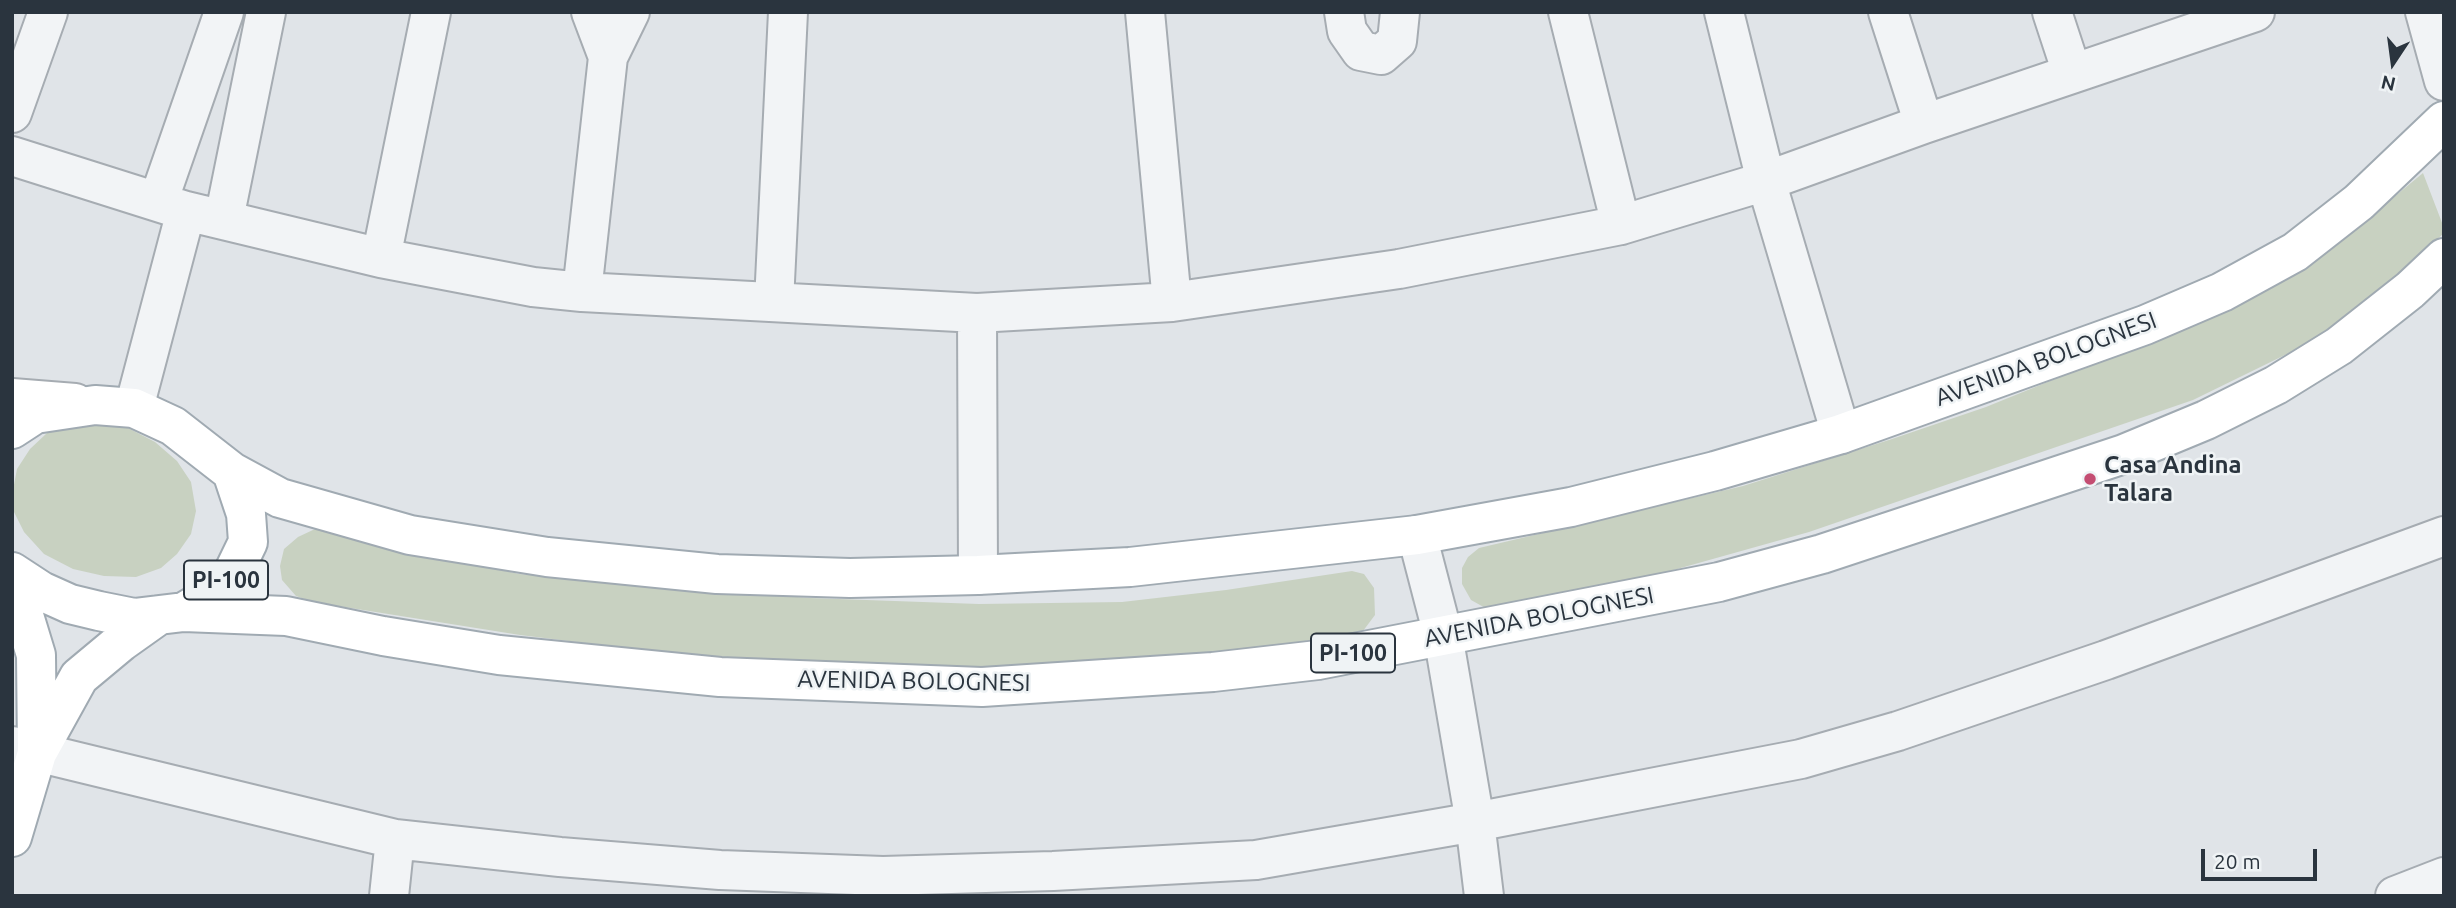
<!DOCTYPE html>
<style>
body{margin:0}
#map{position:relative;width:2456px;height:908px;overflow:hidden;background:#e0e4e8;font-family:Ubuntu,sans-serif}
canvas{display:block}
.frame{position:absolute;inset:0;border:14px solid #2a343e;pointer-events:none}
.north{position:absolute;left:2358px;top:28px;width:70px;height:70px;-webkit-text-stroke:5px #eff3f5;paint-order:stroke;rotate:193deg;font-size:19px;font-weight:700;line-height:28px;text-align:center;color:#2a343e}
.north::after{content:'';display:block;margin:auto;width:24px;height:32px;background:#2a343e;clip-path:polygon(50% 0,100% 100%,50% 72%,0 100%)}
.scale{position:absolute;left:2201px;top:849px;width:116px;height:32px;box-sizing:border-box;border:4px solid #2a343e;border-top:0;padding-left:9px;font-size:21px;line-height:24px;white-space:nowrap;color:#2a343e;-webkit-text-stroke:5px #eff3f5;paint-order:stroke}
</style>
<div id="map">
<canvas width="2456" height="908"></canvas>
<div class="frame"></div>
<div class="north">N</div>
<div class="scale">20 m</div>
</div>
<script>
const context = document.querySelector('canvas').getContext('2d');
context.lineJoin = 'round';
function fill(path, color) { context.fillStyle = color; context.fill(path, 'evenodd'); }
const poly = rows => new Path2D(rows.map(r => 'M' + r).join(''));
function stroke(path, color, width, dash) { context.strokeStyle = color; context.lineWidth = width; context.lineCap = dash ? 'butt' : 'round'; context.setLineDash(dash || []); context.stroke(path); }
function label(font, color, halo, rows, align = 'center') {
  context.font = font + ' Ubuntu,sans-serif'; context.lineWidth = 5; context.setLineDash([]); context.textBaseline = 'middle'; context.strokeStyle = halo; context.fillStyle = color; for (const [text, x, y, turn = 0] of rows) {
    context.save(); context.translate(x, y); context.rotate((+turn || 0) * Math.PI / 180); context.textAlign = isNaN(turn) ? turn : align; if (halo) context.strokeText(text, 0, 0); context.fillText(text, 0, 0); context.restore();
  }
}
const green = poly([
 [2423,173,2444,228,2444,233,2357,312,2289,353,2193,400,1809,532,1645,578,1489,610,1471,600,1462,584,1462,568,1468,557,1479,548,1743,486,1889,440,1986,407,2220,312,2270,289,2324,255],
 [98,421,128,428,155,442,177,461,191,482,196,511,191,534,177,554,161,568,136,577,104,576,73,569,44,554,24,532,14,512,13,490,17,469,30,449,47,433,70,423],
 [315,529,519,574,810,598,979,604,1122,602,1226,590,1352,571,1364,574,1374,588,1375,615,1363,631,1241,652,1128,661,978,667,707,658,520,635,313,602,296,596,282,580,280,566,284,549,298,537]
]);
const minor = poly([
 [591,12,608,57],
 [1145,12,1172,302],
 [1344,12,1347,31,1361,51,1381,55,1397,41,1400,12],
 [1568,12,1621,225],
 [1724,12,1766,181,1841,434],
 [1888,12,1924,124],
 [2052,12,2072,73],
 [12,113,48,12],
 [12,156,186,211,381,258,533,287,582,292,977,313,1172,302,1399,269,1621,225,1766,181,1924,124,2255,12],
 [158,202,224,12],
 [224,219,266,12],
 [381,258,431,12],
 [582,292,608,57,630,12],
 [774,302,788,12],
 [977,313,978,575],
 [134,408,186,211],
 [1417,535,1443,635,1475,822,1484,896],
 [12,746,395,839,560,857,720,870,883,876,1053,871,1256,860,1475,822,1801,759,1898,731,2106,660,2444,536],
 [389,896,395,839],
 [2395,896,2444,877]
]);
const tertiary = poly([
 [2425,12,2444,81]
]);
const secondary = poly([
 [12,398,75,403]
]);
const primary = poly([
 [12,429,35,414,95,405,134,408,173,426,232,472,246,514,248,542,232,575,209,597,184,612,134,618,99,611,70,604,41,591,12,572],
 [232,472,280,498,410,535,547,557,717,574,850,578,978,575,1130,567,1417,535,1571,507,1715,471,1841,434,2145,325,2222,292,2295,252,2359,202,2444,121],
 [12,576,36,655,37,751],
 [184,612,286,616,383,636,499,655,720,677,982,687,1213,672,1318,660,1719,582,1822,554,2124,454,2206,420,2276,385,2339,346,2410,290,2444,258],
 [12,837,37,753,79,677,121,642,159,615]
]);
const markers = [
 [2090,479,7,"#c44d72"]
];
const shields = [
 [226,580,84],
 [1353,653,84]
];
const shieldNames = [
 ["PI-100",226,580],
 ["PI-100",1353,653]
];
const streetNames = [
 ["AVENIDA BOLOGNESI",2046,359,-20],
 ["AVENIDA BOLOGNESI",1539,617,-11],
 ["AVENIDA BOLOGNESI",914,681,1]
];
const poiNames = [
 ["Casa Andina",2104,465],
 ["Talara",2104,493]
];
fill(green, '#c8d1c1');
stroke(minor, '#a6acb2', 42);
stroke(tertiary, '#a6acb2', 42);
stroke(secondary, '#a6acb2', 42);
stroke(primary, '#a0aab2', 42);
stroke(minor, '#f2f4f6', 38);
stroke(tertiary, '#f2f4f6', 38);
stroke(secondary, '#fff', 38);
stroke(primary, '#fff', 38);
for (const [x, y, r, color] of markers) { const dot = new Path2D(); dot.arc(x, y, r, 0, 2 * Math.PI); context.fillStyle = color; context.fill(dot); stroke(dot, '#eff3f5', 2.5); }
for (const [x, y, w] of shields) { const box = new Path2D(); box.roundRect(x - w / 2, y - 19.5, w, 39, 5); context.fillStyle = '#eff3f5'; context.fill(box); stroke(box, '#2a343e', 2); }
label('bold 23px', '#2a343e', null, shieldNames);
label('24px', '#2a343e', '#eff3f5', streetNames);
label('bold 24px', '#2a343e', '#eff3f5', poiNames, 'left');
</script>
